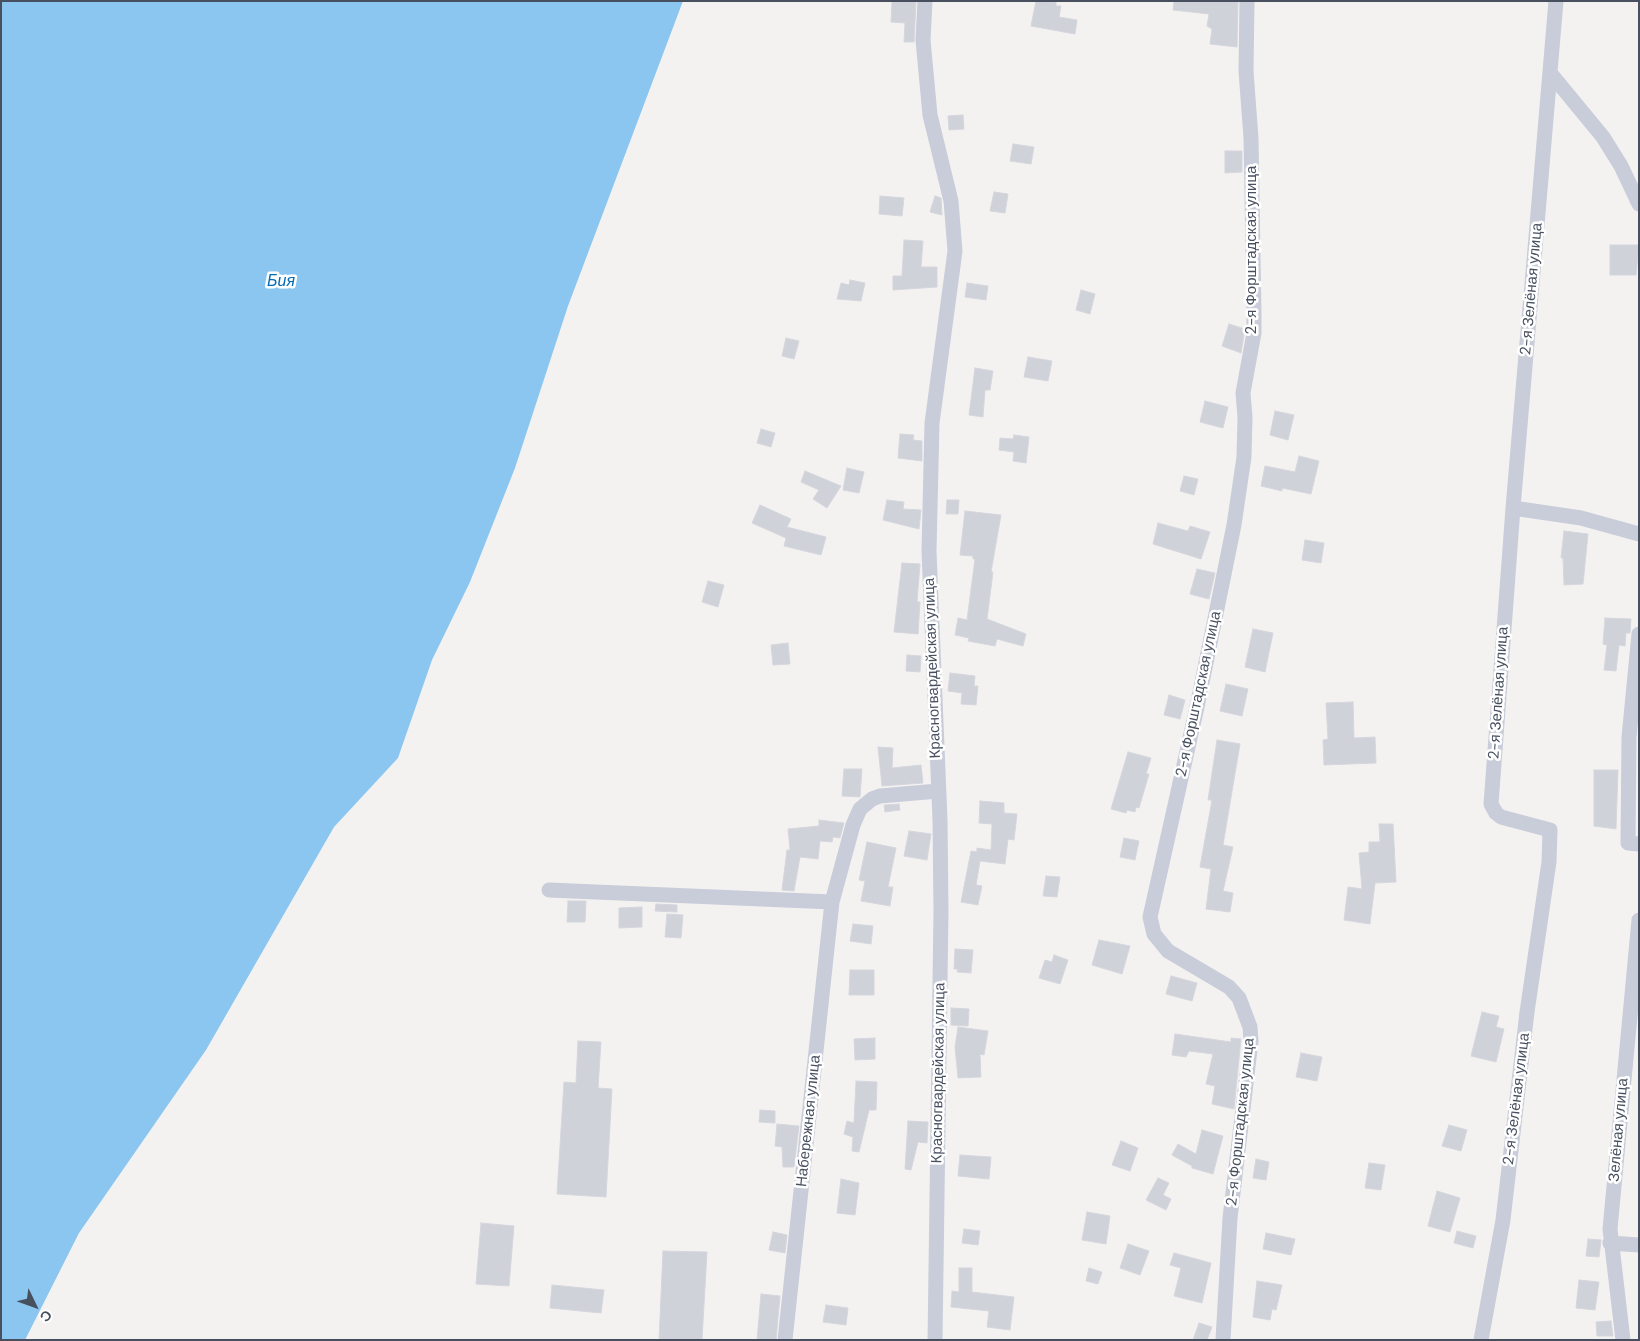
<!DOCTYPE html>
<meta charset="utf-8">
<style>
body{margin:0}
#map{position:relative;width:1640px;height:1341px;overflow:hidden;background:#f4f2f1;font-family:"DM Sans",sans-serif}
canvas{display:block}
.frame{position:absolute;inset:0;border:2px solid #485060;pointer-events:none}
.north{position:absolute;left:10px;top:1281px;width:50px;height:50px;-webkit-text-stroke:4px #fff;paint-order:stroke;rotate:132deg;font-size:14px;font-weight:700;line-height:20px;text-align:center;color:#485060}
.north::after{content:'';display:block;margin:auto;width:18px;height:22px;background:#485060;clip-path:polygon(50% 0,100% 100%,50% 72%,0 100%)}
</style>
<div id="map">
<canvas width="1640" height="1341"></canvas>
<div class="frame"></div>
<div class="north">С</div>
</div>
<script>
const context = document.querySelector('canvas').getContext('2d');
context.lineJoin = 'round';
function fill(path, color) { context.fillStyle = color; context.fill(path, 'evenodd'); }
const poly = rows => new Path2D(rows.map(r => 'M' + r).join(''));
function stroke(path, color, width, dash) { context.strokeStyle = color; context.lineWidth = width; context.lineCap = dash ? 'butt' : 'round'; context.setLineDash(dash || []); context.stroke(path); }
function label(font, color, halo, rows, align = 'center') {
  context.font = font + ' "DM Sans",sans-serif'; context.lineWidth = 5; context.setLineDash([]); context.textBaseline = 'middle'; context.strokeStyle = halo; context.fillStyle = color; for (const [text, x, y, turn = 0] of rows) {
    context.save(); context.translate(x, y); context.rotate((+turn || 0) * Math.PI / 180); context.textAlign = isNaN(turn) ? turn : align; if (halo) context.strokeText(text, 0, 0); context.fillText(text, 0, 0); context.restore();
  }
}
const water = poly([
 [1,1,683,1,568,306,515,468,470,582,432,660,398,758,334,827,206,1050,79,1233,25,1340,1,1340]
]);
const building = poly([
 [892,1,916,1,914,42,904,42,905,23,891,22,892,1],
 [1036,1,1056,1,1056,6,1061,6,1059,17,1077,20,1075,34,1031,26,1036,1],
 [1174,1,1238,1,1237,47,1210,44,1212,29,1207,26,1209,14,1173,10,1174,1],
 [963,115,964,129,949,130,948,116,963,115],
 [1013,144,1034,147,1031,164,1010,161,1013,144],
 [1225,151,1242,151,1242,172,1225,173,1225,151],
 [994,192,1008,194,1005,213,990,211,994,192],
 [880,196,904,198,902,216,879,214,880,196],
 [935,196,941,198,942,215,930,212,935,196],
 [904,240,923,241,921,267,937,267,937,287,893,290,893,276,902,276,904,240],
 [1610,245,1639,245,1636,275,1610,275,1610,245],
 [850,280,865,283,861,301,837,299,841,283,849,285,850,280],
 [967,283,988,286,986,300,965,297,967,283],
 [1081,290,1095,294,1090,314,1076,310,1081,290],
 [1229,324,1245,329,1241,353,1222,346,1229,324],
 [786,338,799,341,794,359,782,356,786,338],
 [1028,357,1052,361,1048,381,1024,377,1028,357],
 [975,368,993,371,990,390,985,390,983,417,969,415,975,368],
 [1205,401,1228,407,1223,428,1200,422,1205,401],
 [1275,411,1294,415,1288,440,1270,435,1275,411],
 [761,429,775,433,771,447,757,443,761,429],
 [900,434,914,435,913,440,922,441,922,461,898,458,900,434],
 [1014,435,1029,437,1026,463,1013,461,1014,452,999,450,1000,438,1013,439,1014,435],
 [1299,456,1319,461,1311,494,1282,488,1282,491,1261,486,1265,466,1295,472,1299,456],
 [847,468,864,472,859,493,843,490,847,468],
 [805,471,841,486,827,508,813,499,819,490,801,482,805,471],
 [1184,476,1198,479,1194,495,1180,491,1184,476],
 [887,500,904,502,903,509,921,510,919,529,883,520,887,500],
 [947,500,959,500,958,514,946,514,947,500],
 [760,505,791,519,787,527,826,537,821,555,784,546,786,538,752,523,760,505],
 [965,511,1001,515,991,572,993,572,987,619,1026,634,1023,646,997,639,995,646,968,641,969,638,955,635,958,618,967,620,975,559,973,559,973,556,960,555,965,511],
 [1158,523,1188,531,1190,526,1210,532,1201,559,1153,544,1158,523],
 [1564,531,1588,534,1583,584,1564,585,1563,558,1561,558,1564,531],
 [1305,540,1324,543,1321,563,1302,560,1305,540],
 [902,563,920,564,917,602,920,602,918,634,894,632,902,563],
 [1197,569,1215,573,1209,599,1190,594,1197,569],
 [708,581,724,585,718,607,702,602,708,581],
 [1605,618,1631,619,1630,633,1626,633,1625,646,1619,645,1616,671,1604,670,1607,645,1603,644,1605,618],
 [1253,629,1273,633,1265,672,1245,667,1253,629],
 [788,643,790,664,773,665,771,645,788,643],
 [907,655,921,656,920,672,906,671,907,655],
 [950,673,975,676,974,686,978,686,976,705,961,704,962,693,948,691,950,673],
 [1226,684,1248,689,1242,716,1220,711,1226,684],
 [1169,695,1185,700,1180,719,1164,715,1169,695],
 [1353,702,1354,738,1375,737,1376,763,1324,765,1323,740,1328,739,1326,703,1353,702],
 [1217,740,1240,744,1223,845,1233,847,1223,891,1233,893,1230,912,1206,909,1211,869,1200,867,1212,800,1208,800,1217,740],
 [878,747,893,748,892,768,921,765,923,783,882,786,878,747],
 [1128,752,1151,758,1146,774,1149,774,1139,808,1136,807,1135,812,1127,810,1126,813,1111,809,1128,752],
 [844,769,862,769,860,797,842,796,844,769],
 [1594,770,1618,770,1616,829,1594,826,1594,770],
 [980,801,1004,803,1004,813,1017,814,1014,840,1008,839,1005,864,980,861,976,885,982,886,978,905,961,902,971,851,977,852,977,848,991,850,992,824,979,823,980,801],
 [899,804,900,810,885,812,884,805,899,804],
 [819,820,844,823,840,838,833,837,832,842,820,841,818,859,800,857,794,891,782,890,787,850,790,850,788,829,819,826,819,820],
 [1379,824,1393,824,1396,882,1375,883,1370,924,1344,920,1348,887,1362,889,1359,853,1369,852,1369,842,1380,842,1379,824],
 [909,831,931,834,927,860,904,856,909,831],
 [1124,838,1139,841,1135,860,1120,857,1124,838],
 [867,842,896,848,888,887,893,887,890,906,861,901,865,881,859,880,867,842],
 [1046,876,1060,877,1057,897,1043,896,1046,876],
 [568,901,586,901,585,922,567,922,568,901],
 [656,904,677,905,677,912,655,911,656,904],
 [642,907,642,927,619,928,619,908,642,907],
 [667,914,683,915,681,938,665,937,667,914],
 [853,924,873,926,871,944,850,941,853,924],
 [1099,940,1130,946,1122,974,1092,965,1099,940],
 [955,949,973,950,971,973,957,972,958,969,954,969,955,949],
 [1054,955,1068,960,1060,984,1039,978,1045,960,1052,962,1054,955],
 [850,970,874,970,874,995,849,995,850,970],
 [1171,976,1197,983,1192,1001,1166,994,1171,976],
 [951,1008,969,1009,968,1026,951,1025,951,1008],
 [1482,1012,1499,1016,1496,1027,1504,1029,1496,1062,1471,1056,1482,1012],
 [958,1027,988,1031,984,1055,980,1054,981,1077,958,1078,955,1047,958,1027],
 [1175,1034,1231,1042,1231,1038,1241,1039,1234,1109,1212,1104,1215,1086,1206,1084,1213,1054,1189,1051,1186,1057,1172,1055,1175,1034],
 [875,1038,875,1059,855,1060,854,1039,875,1038],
 [578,1041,601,1042,598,1088,612,1089,606,1197,557,1194,564,1082,576,1083,578,1041],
 [1301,1053,1322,1057,1317,1081,1296,1077,1301,1053],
 [856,1081,877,1082,876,1110,869,1110,859,1152,852,1151,853,1137,844,1134,847,1121,854,1123,856,1081],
 [760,1110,775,1111,775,1123,759,1122,760,1110],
 [908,1121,928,1122,927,1143,918,1142,911,1170,905,1169,908,1121],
 [777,1124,799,1126,794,1167,783,1167,782,1147,775,1146,777,1124],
 [1449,1125,1467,1130,1461,1151,1442,1146,1449,1125],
 [1202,1130,1223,1136,1213,1174,1192,1168,1192,1166,1172,1155,1178,1144,1196,1154,1202,1130],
 [1121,1141,1138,1148,1130,1171,1112,1165,1121,1141],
 [960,1155,991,1157,989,1179,958,1176,960,1155],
 [1256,1159,1269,1162,1266,1180,1253,1178,1256,1159],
 [1369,1163,1385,1165,1381,1190,1365,1188,1369,1163],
 [1158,1178,1169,1183,1163,1195,1171,1199,1166,1210,1146,1200,1158,1178],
 [841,1179,859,1183,855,1215,837,1213,841,1179],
 [1437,1191,1460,1198,1450,1232,1428,1226,1437,1191],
 [1087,1212,1110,1216,1106,1244,1082,1240,1087,1212],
 [481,1223,514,1226,509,1286,476,1284,481,1223],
 [964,1229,980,1231,978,1245,962,1243,964,1229],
 [1457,1231,1476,1236,1473,1248,1454,1243,1457,1231],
 [773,1232,787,1235,785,1253,769,1250,773,1232],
 [1266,1233,1295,1239,1291,1255,1263,1249,1266,1233],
 [1588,1239,1601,1240,1599,1257,1586,1256,1588,1239],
 [1128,1244,1149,1251,1140,1275,1120,1268,1128,1244],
 [663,1251,707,1252,702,1340,659,1340,663,1251],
 [1174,1253,1211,1263,1202,1303,1174,1296,1181,1268,1170,1265,1174,1253],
 [959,1268,972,1268,972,1292,1014,1297,1010,1330,987,1327,989,1311,951,1307,952,1291,959,1292,959,1268],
 [1089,1268,1102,1272,1098,1284,1086,1281,1089,1268],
 [1579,1280,1599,1282,1595,1310,1576,1308,1579,1280],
 [1257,1281,1282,1285,1276,1310,1272,1309,1270,1320,1253,1317,1257,1281],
 [552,1285,604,1290,601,1313,550,1308,552,1285],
 [761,1294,780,1296,776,1340,757,1340,761,1294],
 [826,1305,848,1308,846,1325,823,1322,826,1305],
 [1611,1321,1613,1336,1597,1336,1596,1322,1611,1321],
 [1199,1323,1212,1327,1207,1340,1193,1340,1199,1323]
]);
const street = poly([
 [925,1,923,40,930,115,951,201,955,251,932,423,929,551,940,820,941,911,935,1340],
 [1551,74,1603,137,1621,166,1639,204],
 [1513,508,1581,518,1639,534],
 [1639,634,1629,737,1628,843,1639,844],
 [549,890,832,902],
 [1610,1243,1639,1245],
 [785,1340,832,902,853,825,860,809,872,799,880,796,938,791],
 [1223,1340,1230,1218,1251,1041,1250,1027,1239,998,1229,987,1168,951,1154,934,1150,917,1197,707,1234,525,1244,457,1245,417,1243,393,1254,333,1254,314,1251,138,1246,71,1247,1],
 [1481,1340,1503,1220,1527,1012,1549,862,1550,830,1501,817,1496,813,1491,804,1513,508,1556,1],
 [1623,1340,1610,1229,1639,920]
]);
const streetNames = [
 ["2-я Форштадская улица",1252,250,-90],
 ["2-я Зелёная улица",1532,289,-85],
 ["Красногвардейская улица",933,668,-92],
 ["2-я Зелёная улица",1499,693,-86],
 ["2-я Форштадская улица",1199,694,-78],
 ["Красногвардейская улица",939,1073,-89],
 ["2-я Зелёная улица",1517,1099,-83],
 ["Набережная улица",809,1121,-84],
 ["2-я Форштадская улица",1241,1122,-84],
 ["Зелёная улица",1619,1130,-85]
];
const waterNames = [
 ["Бия",281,282]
];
fill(water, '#8bc6f0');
fill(building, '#d0d2d9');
stroke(building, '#d5d6dd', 1);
stroke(street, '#c8cdd9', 15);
label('15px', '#485060', '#fff', streetNames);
label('italic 16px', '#066cb5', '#fff', waterNames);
</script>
